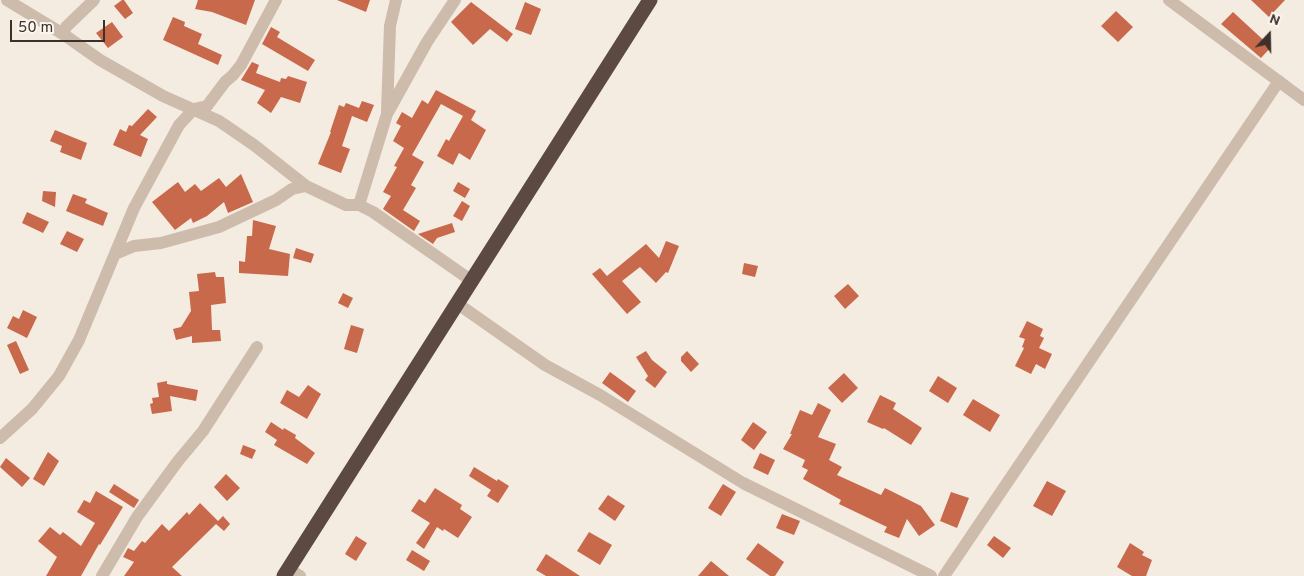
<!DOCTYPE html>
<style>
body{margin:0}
#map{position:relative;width:1304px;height:576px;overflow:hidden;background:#f4ebe1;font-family:Overpass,sans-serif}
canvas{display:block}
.north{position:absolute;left:1244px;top:10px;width:50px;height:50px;-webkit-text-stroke:4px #fbf5ee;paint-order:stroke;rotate:21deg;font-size:14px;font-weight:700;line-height:20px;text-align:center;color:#3b302b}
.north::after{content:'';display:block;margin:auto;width:18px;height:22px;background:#3b302b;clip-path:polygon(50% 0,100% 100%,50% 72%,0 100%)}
.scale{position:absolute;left:10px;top:20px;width:95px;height:22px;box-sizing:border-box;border:2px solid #3b302b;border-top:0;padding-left:6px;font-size:15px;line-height:18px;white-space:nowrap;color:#3b302b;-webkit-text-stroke:4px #fbf5ee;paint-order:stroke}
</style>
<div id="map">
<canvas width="1304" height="576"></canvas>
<div class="north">N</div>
<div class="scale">50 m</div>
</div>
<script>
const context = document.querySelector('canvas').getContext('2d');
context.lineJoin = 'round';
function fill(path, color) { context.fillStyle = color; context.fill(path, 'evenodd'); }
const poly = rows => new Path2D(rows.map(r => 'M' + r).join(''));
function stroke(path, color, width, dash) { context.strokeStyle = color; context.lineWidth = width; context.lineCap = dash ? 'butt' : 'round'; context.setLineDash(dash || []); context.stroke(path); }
const building = poly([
 [122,0,124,0,133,13,125,19,114,6],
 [198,0,255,0,246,25,212,12,195,9],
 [337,0,370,0,366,12],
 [1251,0,1285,0,1269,17],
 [471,2,513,34,507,42,490,29,473,45,451,22],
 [525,2,541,9,531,35,515,29],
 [1116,11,1133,27,1118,42,1101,26],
 [1233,12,1271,47,1261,58,1221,24],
 [173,17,185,22,184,26,202,34,198,44,222,55,218,65,163,40],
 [112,22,123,37,108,48,96,33],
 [271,27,280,32,277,37,315,60,308,71,262,44],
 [252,62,259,65,256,73,280,82,281,78,286,79,288,76,307,82,300,103,281,97,271,113,257,103,265,90,241,80],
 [436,90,476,111,471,120,486,130,470,160,459,153,453,165,437,156,446,139,449,141,463,116,441,104,412,155,424,162,411,185,416,188,403,210,420,221,414,231,383,209,391,196,383,192,397,167,394,166,404,148,393,141,401,126,396,123,402,112,412,118,422,100,428,104],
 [362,101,374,105,367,122,352,116,342,146,350,149,341,173,318,164,331,132,330,132,339,105,344,107,346,103,359,108],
 [148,109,157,117,140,135,148,139,141,157,113,145,120,129,126,132,129,125,132,126],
 [55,130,87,143,81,160,60,152,62,146,50,141],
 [241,174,253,202,228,213,224,202,207,216,193,223,191,218,175,230,152,202,178,182,185,192,195,184,201,191,219,178,226,187],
 [458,182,470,189,465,198,453,191],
 [43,191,56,192,55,207,42,201],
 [73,194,87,199,85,203,108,213,103,226,66,211],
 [462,201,470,206,462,221,453,216],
 [27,212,49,222,43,233,22,223],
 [253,220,276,226,269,249,290,254,288,276,239,273,239,261,245,262,247,236,252,236],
 [452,223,455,232,437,238,433,244,418,234],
 [67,231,84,239,77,252,60,244],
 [666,241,679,246,668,273,666,272,656,283,640,267,622,281,641,302,627,314,592,274,600,268,607,276,646,244,659,258],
 [296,248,314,254,311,263,293,258],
 [744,263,758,266,755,277,742,274],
 [215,272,216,277,224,277,226,303,211,305,212,330,220,330,221,341,192,343,192,336,176,340,173,329,181,327,191,311,189,292,199,291,197,274],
 [848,284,859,296,845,309,834,296],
 [343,293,353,298,348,308,338,303],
 [23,310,37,317,27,338,7,328,13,316,19,319],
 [1027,321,1043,329,1040,336,1044,338,1039,348,1052,354,1045,369,1036,364,1031,374,1015,366,1024,348,1022,347,1025,339,1019,337],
 [351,325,364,329,357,353,344,349],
 [16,341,29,370,20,374,7,345],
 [646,351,652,360,667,372,655,388,645,380,648,376,636,357],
 [687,351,699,364,691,372,681,361,681,357],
 [610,372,636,391,628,402,602,383],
 [844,373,858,388,842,403,828,388],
 [938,376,957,388,948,403,929,391],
 [167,381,167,384,198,390,196,401,170,396,172,411,152,414,150,404,153,403,152,398,159,397,157,383],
 [308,385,321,394,307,419,280,403,287,390,299,397],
 [880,395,896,403,893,409,922,428,911,445,884,428,883,429,867,422],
 [973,399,1000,415,990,432,963,415],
 [818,403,831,410,818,437,836,444,829,460,842,467,837,475,881,495,885,488,921,506,935,525,919,536,907,519,899,538,884,532,887,527,839,504,841,500,803,479,808,470,802,467,805,460,783,449,792,434,790,434,800,410,812,415],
 [271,422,283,430,284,428,296,435,295,438,315,453,307,464,274,445,277,440,265,432],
 [753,422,767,432,754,450,741,440],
 [243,445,256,450,252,459,240,454],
 [48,452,59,461,44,486,33,479],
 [760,453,775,460,768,475,753,468],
 [6,458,30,478,22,487,0,467],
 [474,467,497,481,498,479,509,486,498,503,487,496,491,490,469,476],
 [226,474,240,488,227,501,214,487],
 [1047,481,1066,491,1052,516,1033,506],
 [114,484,139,500,134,508,109,492],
 [723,484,736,492,721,516,708,508],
 [435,488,462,505,460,509,472,517,458,538,444,529,443,531,437,527,424,549,416,543,430,523,411,511,419,499,425,503],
 [96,491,123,507,100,545,99,544,81,576,46,576,57,557,38,541,50,527,60,535,63,532,81,546,95,523,77,512,84,500,90,503],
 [951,492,969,498,957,528,940,521],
 [608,495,625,506,615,521,598,509],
 [200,503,218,521,223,516,230,524,224,531,216,524,172,567,182,576,124,576,134,562,123,557,128,548,134,551,142,541,145,543,162,524,169,531,187,512,189,515],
 [782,514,800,521,794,535,776,528],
 [589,532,612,545,600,565,577,551],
 [356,536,367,543,356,561,345,554],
 [994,536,1011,548,1003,558,987,545],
 [758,543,784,562,775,576,770,576,746,559],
 [1130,543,1144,552,1142,555,1152,560,1146,576,1132,576,1117,567],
 [412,550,430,561,424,571,406,560],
 [546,554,580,576,546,576,536,570],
 [711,561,729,576,698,576]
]);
const street = poly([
 [7,0,63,34],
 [94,0,66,27,63,34,100,60,163,96,219,121,254,145,306,186],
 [1169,0,1304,100],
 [387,112,390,26,396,0],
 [359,205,387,114,427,42,455,0],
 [115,254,134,246,161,243,219,227,276,200,292,189,306,186,346,205,359,205,373,212,472,281],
 [458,304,545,365,600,395,743,483,931,576],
 [0,438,32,409,59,376,79,340,134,208,179,125,194,109,207,106,225,82,233,75,241,65,276,0],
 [288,569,300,576],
 [102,576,137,517,178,461,203,431,257,347],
 [944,576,1279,81]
]);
const highway = poly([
 [284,576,650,0]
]);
fill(building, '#c8694b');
stroke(street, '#cdbbac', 12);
stroke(highway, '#5c4a42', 15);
</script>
